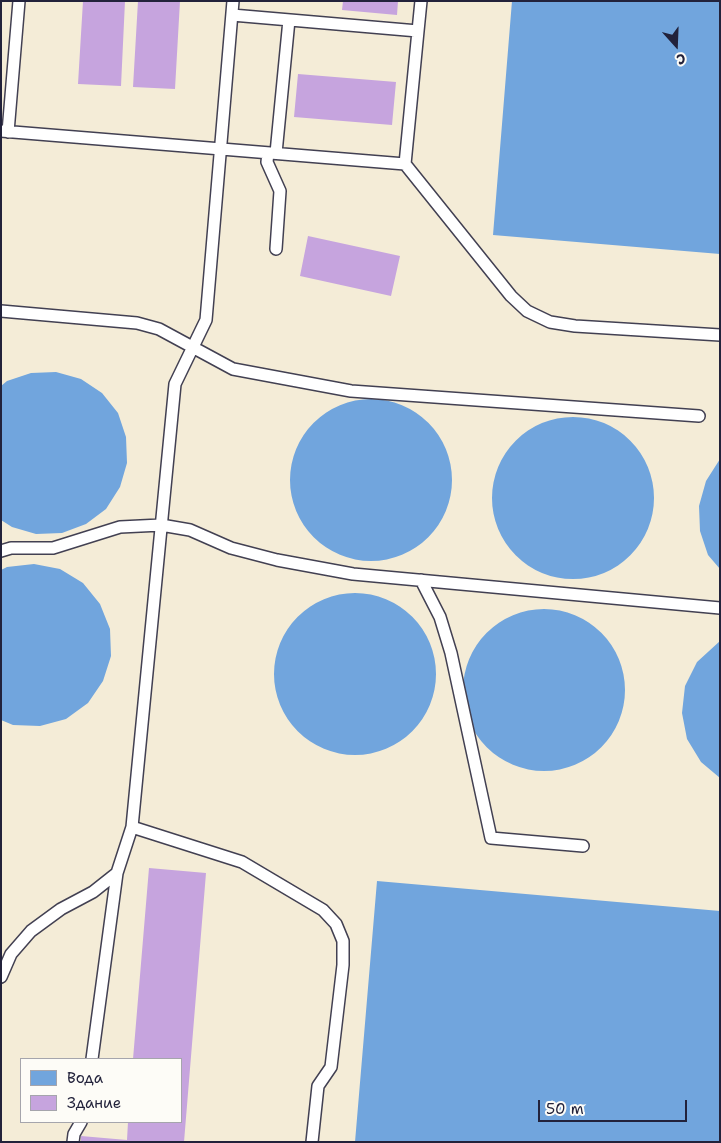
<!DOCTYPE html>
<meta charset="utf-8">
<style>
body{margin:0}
#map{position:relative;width:721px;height:1143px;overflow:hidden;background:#f4ecd7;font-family:"Shantell Sans",sans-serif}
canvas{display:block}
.frame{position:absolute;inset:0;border:2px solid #22223b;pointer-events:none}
.legend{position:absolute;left:20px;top:1058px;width:162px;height:65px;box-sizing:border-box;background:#fdfcf7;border:1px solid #a5a5ac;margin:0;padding:6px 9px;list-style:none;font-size:15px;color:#22223b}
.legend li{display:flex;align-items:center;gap:10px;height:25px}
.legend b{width:25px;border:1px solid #a5a5ac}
.north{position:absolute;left:651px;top:20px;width:50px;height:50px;-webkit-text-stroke:4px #fdfcf7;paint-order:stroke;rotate:160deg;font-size:14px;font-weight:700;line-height:20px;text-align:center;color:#22223b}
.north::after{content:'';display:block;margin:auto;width:18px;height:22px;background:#22223b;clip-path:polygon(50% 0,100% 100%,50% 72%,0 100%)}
.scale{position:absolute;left:538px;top:1100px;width:149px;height:22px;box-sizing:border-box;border:2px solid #22223b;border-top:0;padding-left:6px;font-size:15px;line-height:18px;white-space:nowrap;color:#22223b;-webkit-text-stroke:4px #fdfcf7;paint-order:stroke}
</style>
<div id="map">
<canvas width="721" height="1143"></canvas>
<div class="frame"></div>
<ul class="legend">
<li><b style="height:14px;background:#71a5dd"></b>Вода</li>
<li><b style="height:14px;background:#c6a4de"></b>Здание</li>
</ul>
<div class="north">С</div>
<div class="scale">50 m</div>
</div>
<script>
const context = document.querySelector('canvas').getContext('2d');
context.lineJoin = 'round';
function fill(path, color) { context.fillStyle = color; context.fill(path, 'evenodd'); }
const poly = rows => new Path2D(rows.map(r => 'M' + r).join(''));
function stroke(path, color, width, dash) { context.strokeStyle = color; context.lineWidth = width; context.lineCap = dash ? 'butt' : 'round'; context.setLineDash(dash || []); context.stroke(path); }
const water = poly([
 [512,1,720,1,720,254,493,235],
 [56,372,81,379,102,393,118,413,126,437,127,463,120,487,106,509,86,524,62,533,36,534,12,527,1,520,1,386,7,381,31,373],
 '290 480a81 81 0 1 1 162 0a81 81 0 1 1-162 0Z',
 '492 498a81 81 0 1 1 162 0a81 81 0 1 1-162 0Z',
 [720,459,720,569,708,555,700,531,699,506,706,481],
 [34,564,60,569,83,583,100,604,110,629,111,656,103,681,88,703,66,719,40,726,13,725,1,720,1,570,7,567],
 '274 674a81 81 0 1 1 162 0a81 81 0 1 1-162 0Z',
 '463 690a81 81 0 1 1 162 0a81 81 0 1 1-162 0Z',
 [720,641,720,778,701,762,687,739,682,713,685,686,697,662],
 [377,881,720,911,720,1142,355,1142]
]);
const building = poly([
 [83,1,125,1,121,86,78,84],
 [138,1,180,1,175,89,133,87],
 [343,1,398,1,397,15,342,10],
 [298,74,396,82,392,125,294,117],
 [308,236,400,256,391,296,300,276],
 [149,868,206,873,184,1142,81,1142,81,1136,127,1140,128,1122,181,1122,181,1059,133,1059]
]);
const lane = poly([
 [232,15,418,31,405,164],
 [418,31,421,1],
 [1,131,405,164,511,296,527,311,550,322,575,326,720,335],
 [8,132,19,1],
 [268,153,267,162,280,191,276,249],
 [276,153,289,20],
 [1,311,137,323,159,329,233,369,351,391,699,416],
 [1,551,11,548,53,548,120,527,161,525,190,530,231,548,277,560,353,574,720,608],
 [421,580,440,617,451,653,491,838,583,846],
 [132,827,242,862,323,910,336,924,343,941,343,965,331,1067,318,1086,312,1142],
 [1,977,11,954,31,931,61,909,93,892,117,873],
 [92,1059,117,873,132,827,175,384,206,320,233,1],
 [73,1142,74,1134,81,1122]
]);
fill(water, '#71a5dd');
fill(building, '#c6a4de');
stroke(lane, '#424052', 14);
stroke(lane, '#fff', 11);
</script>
